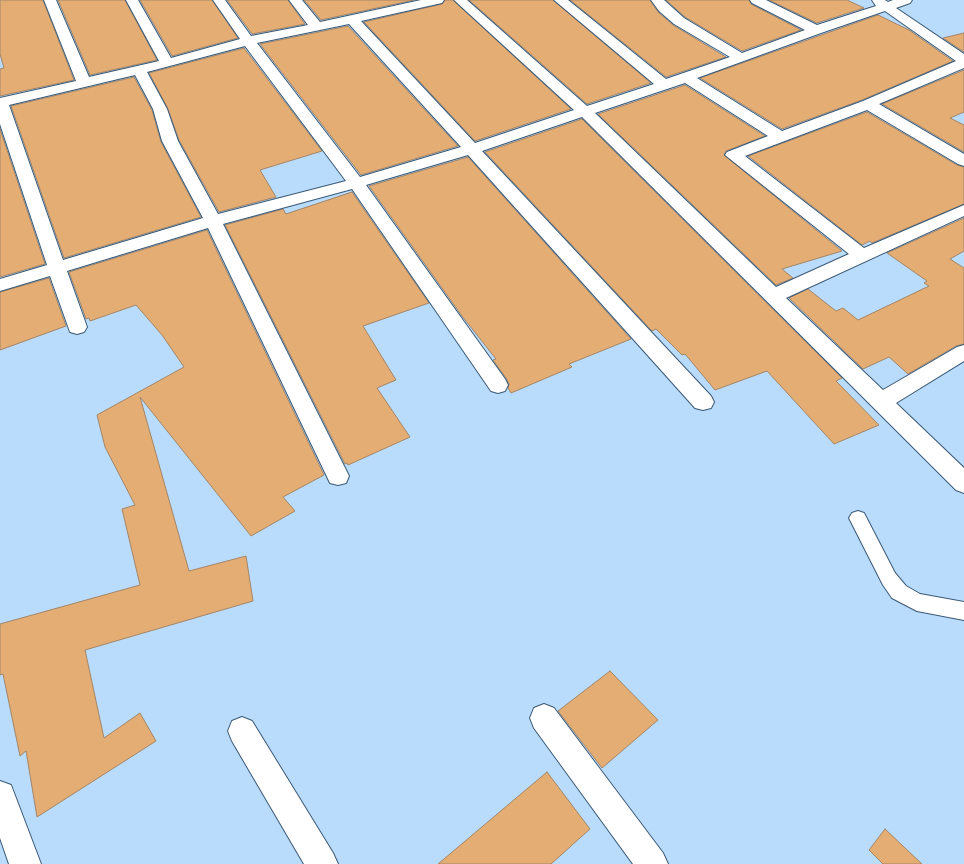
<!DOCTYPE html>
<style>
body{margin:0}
canvas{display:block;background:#b9dbfc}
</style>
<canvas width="964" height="864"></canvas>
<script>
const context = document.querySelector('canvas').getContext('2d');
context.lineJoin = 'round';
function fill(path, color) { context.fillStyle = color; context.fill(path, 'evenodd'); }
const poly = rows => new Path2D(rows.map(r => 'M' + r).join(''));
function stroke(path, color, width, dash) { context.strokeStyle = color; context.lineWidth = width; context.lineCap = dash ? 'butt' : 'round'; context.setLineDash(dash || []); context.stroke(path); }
const building = poly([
 [0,0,43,0,74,80,0,96,0,69,4,68,0,54,0,0],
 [58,0,125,0,157,60,90,75,58,0],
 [140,0,212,0,238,38,172,56,140,0],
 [227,0,288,0,305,24,252,34,227,0],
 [304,0,414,0,321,20,304,0],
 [445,0,453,0,571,109,475,141,364,22,442,4,445,0],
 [469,0,553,0,651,83,587,104,469,0],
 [570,0,650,0,658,12,673,25,726,57,666,77,570,0],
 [666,0,749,0,751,4,801,30,742,51,685,17,666,0],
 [769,0,847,0,864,8,817,23,769,0],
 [878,15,909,30,953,61,862,100,782,129,700,78,878,15],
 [348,26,458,146,361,175,260,44,348,26],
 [964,33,964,52,943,38,964,33],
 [244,48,322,151,260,170,276,197,219,212,179,140,168,109,149,73,244,48],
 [964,70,964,112,950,118,964,125,964,152,882,104,964,70],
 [134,77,152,110,161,142,201,217,64,258,11,106,134,77],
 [685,85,765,136,726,151,724,155,842,251,782,269,793,278,776,285,598,114,685,85],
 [867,112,957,165,964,167,964,204,872,243,870,241,862,245,748,156,867,112],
 [582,119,842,378,836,381,879,425,834,444,767,371,715,390,685,354,682,355,656,329,652,331,485,152,582,119],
 [0,129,45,264,0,277,0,129],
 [468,157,631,339,569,364,572,367,511,393,508,388,509,384,506,378,493,360,496,359,462,316,369,186,468,157],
 [352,192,429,303,363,326,396,380,377,388,410,437,348,465,347,463,345,464,225,225,283,209,286,214,352,192],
 [964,218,964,251,950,259,964,268,964,344,956,346,908,374,889,357,863,369,789,298,808,289,836,311,843,308,858,320,929,286,924,283,927,281,887,253,964,218],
 [207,230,324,475,283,497,295,511,251,536,140,397,189,571,246,556,253,601,85,650,104,738,140,713,156,741,37,817,26,751,20,756,3,674,0,675,0,624,140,585,122,509,135,505,105,447,97,415,184,367,162,335,136,305,90,321,89,318,86,319,69,272,207,230],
 [49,278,66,326,0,350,0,292,49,278],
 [610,671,658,720,602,768,558,711,610,671],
 [547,772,590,829,551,864,438,864,547,772],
 [885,829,922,864,883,864,869,850,885,829]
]);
const lane = poly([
 [858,511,864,513,895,573,906,586,920,594,964,602,964,620,917,611,892,598,883,585,849,518,852,513,858,511]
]);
const street = poly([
 [44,0,56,0,89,77,159,61,126,0,138,0,171,58,240,39,213,0,225,0,251,36,308,25,289,0,302,0,320,22,421,0,444,0,442,3,361,21,475,143,574,110,454,0,467,0,587,106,654,84,554,0,568,0,666,79,730,57,674,24,659,11,651,0,664,0,684,18,742,53,805,30,752,3,750,0,766,0,817,25,876,6,872,0,885,0,888,2,893,0,912,0,910,3,896,8,964,54,964,68,879,104,964,154,964,166,958,164,867,110,745,156,864,248,964,205,964,216,786,298,883,390,957,347,964,345,964,361,896,403,964,468,964,493,956,490,582,117,482,151,711,396,714,402,711,408,703,410,695,408,468,155,366,185,505,379,508,385,505,391,498,393,491,391,352,189,223,224,349,476,346,483,338,485,330,483,208,228,67,271,87,327,84,332,77,334,70,332,50,276,0,291,0,279,47,265,0,124,0,98,76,81,44,0],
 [885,11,956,61,863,101,782,131,697,78,821,33,885,11],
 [349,24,461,147,360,177,257,43,349,24],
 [245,46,346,181,218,214,178,141,167,109,147,72,245,46],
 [135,75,153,109,162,141,203,218,63,260,9,105,135,75],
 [685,83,768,136,727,152,725,155,849,254,776,287,595,113,685,83],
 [544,704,554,708,663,853,668,864,633,864,534,728,530,718,534,708,544,704],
 [242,717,252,721,333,853,338,864,304,864,232,741,228,731,232,721,242,717],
 [0,781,11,785,41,864,9,864,0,838,0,781]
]);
fill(building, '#e4ad74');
stroke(building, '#a48566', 1);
stroke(lane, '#3a5975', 2);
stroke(street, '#3a5975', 2);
fill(lane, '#fff');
fill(street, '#fff');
</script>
